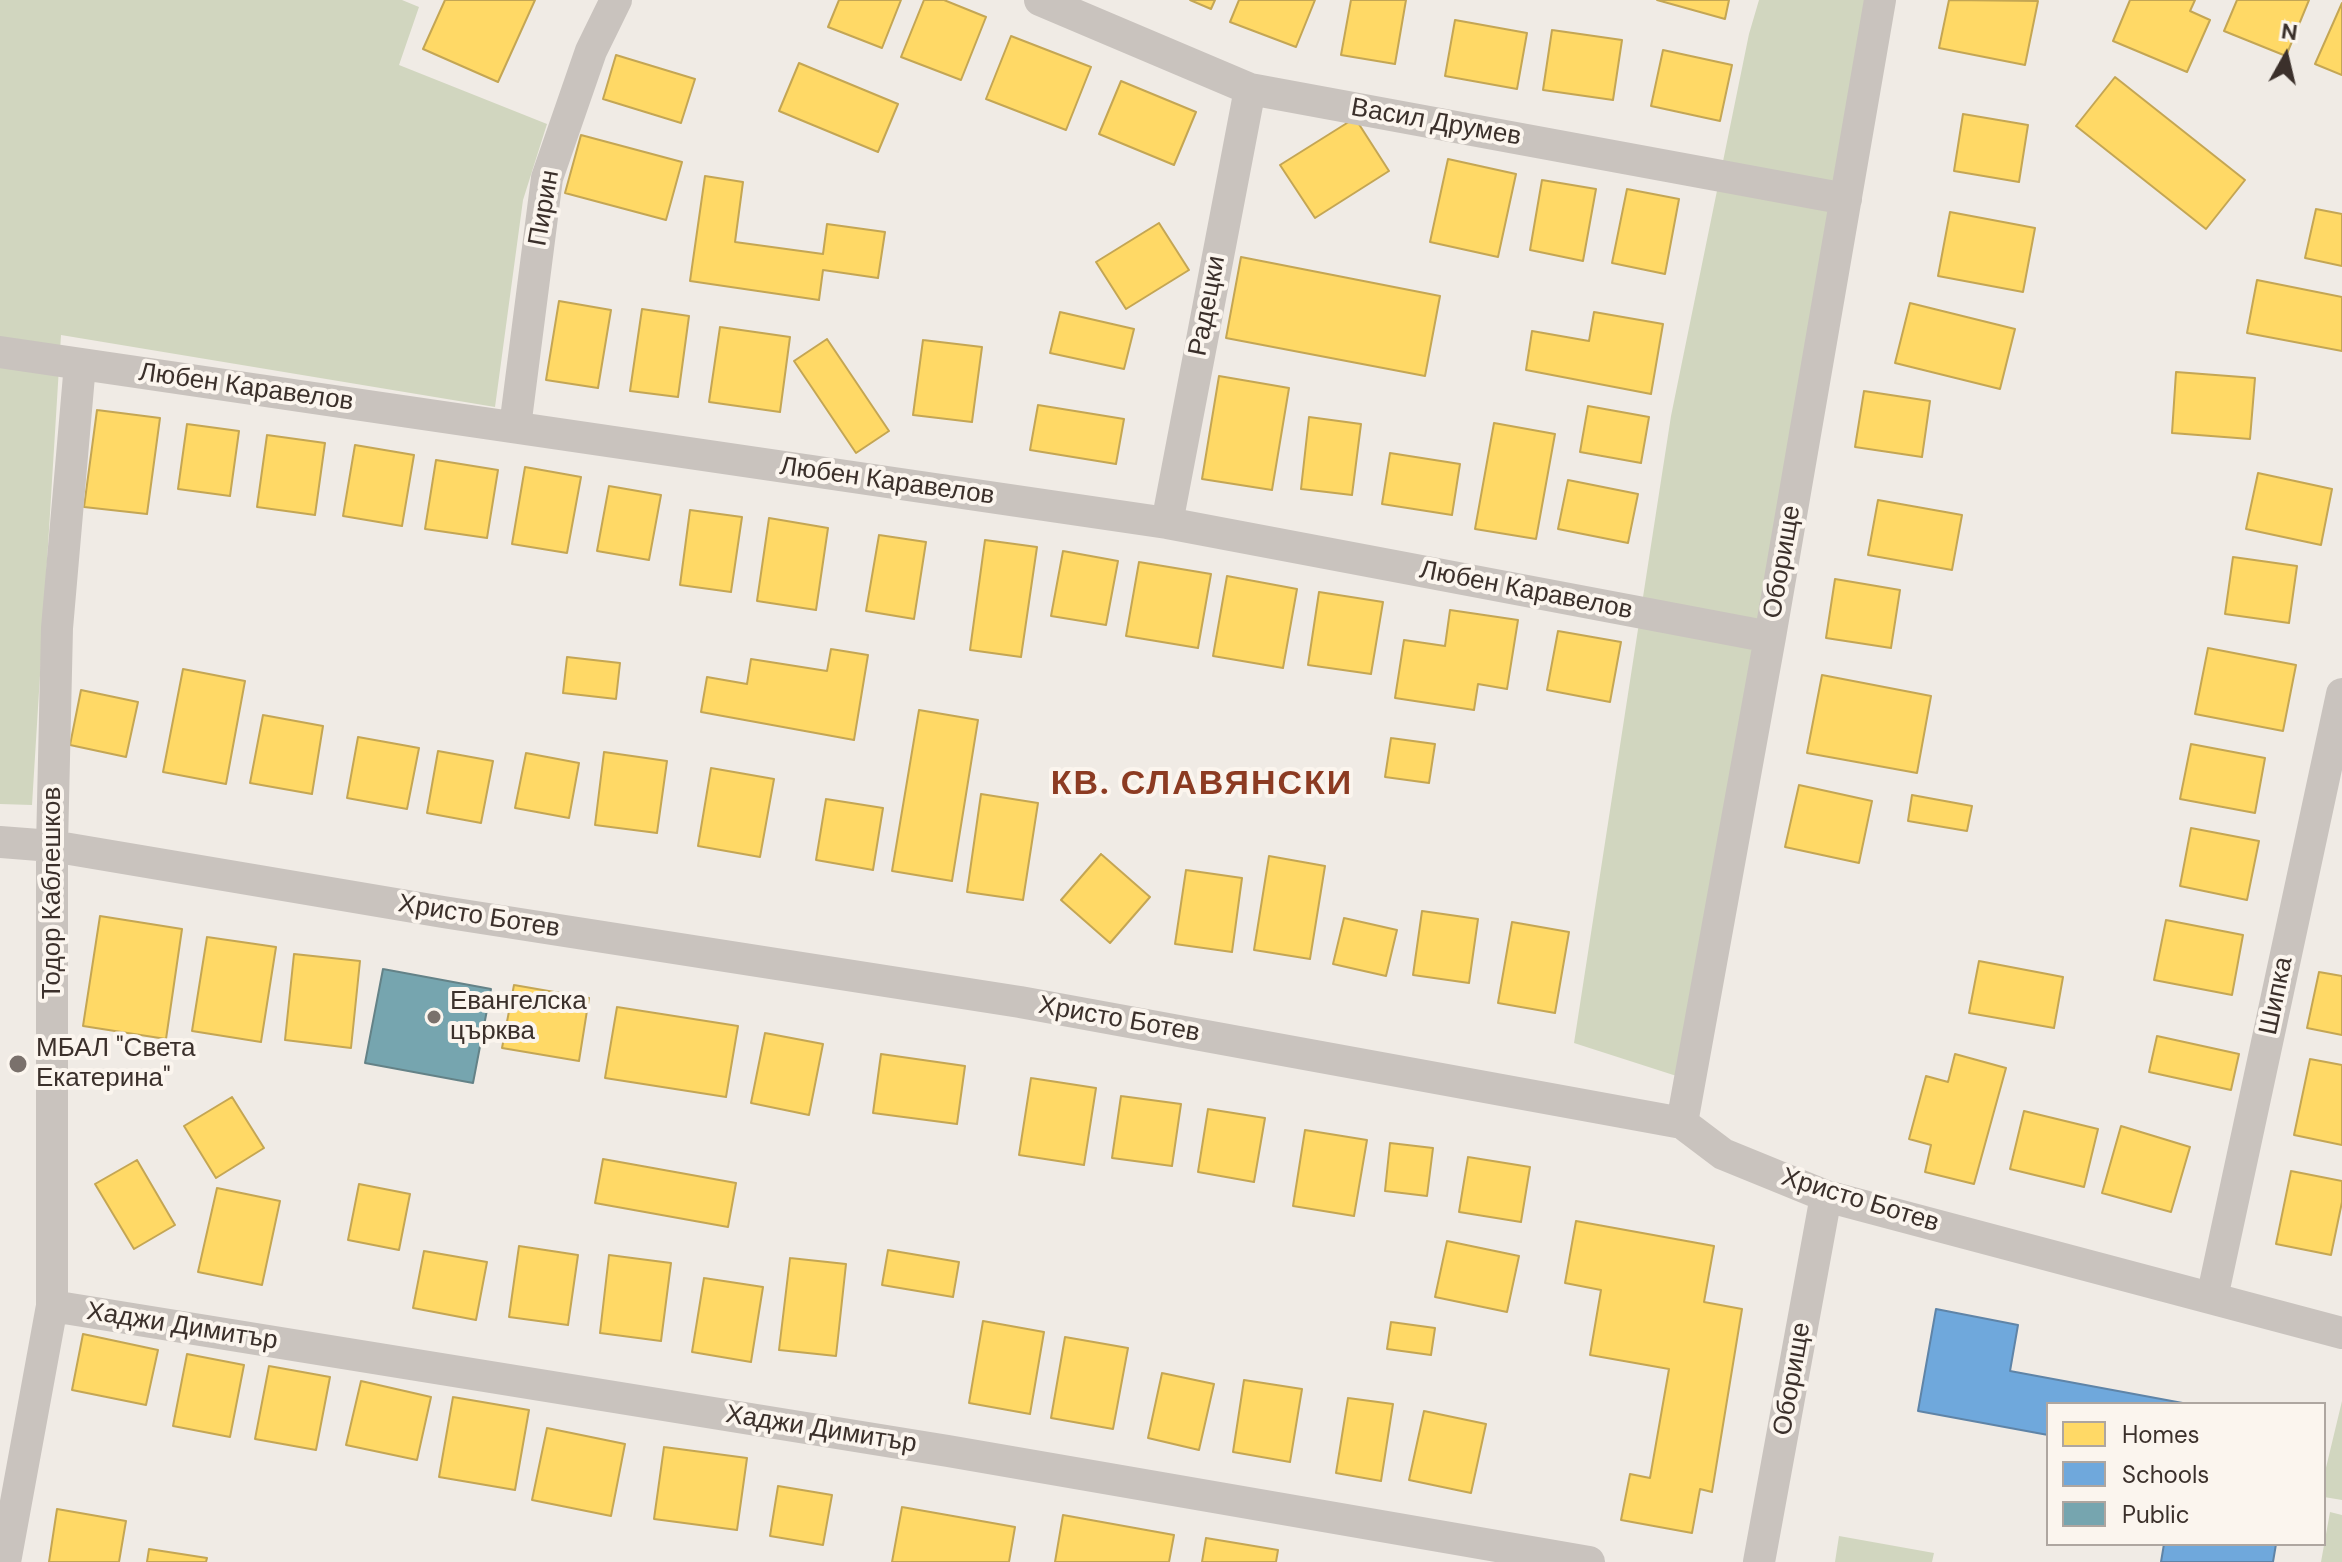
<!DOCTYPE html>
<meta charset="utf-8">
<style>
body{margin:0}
#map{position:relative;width:2342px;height:1562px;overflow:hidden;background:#f0ebe5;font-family:"DM Sans",sans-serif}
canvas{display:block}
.legend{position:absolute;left:2046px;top:1402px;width:280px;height:144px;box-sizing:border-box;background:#fbf5ee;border:2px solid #aea6a0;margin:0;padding:10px 14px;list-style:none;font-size:24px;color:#3b302b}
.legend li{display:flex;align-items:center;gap:16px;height:40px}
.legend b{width:40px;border:2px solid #aea6a0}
.north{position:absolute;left:2246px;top:16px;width:80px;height:80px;-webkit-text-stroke:6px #fbf5ee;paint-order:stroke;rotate:8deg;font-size:22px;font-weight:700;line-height:32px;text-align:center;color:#3b302b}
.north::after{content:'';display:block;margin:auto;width:28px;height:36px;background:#3b302b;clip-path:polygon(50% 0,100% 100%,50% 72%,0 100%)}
</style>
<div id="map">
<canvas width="2342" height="1562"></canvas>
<ul class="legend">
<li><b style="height:22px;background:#ffd966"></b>Homes</li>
<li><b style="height:22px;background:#6fa8dc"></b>Schools</li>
<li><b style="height:22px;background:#76a5af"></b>Public</li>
</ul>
<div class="north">N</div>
</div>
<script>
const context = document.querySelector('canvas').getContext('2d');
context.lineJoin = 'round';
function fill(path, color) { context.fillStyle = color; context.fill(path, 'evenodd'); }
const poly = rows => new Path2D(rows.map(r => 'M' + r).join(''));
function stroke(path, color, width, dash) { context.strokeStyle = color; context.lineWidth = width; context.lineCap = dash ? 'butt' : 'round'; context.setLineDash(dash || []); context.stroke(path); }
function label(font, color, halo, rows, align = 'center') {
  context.font = font + ' "DM Sans",sans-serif'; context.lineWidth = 8; context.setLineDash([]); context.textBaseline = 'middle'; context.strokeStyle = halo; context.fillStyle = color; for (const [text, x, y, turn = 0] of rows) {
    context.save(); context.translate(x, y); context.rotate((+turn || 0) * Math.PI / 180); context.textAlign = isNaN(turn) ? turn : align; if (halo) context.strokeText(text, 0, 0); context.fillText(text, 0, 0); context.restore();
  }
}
const green = poly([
 [0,0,402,0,419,7,399,65,547,124,523,200,495,407,61,335,32,805,0,804],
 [1759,0,1891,0,1689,1080,1574,1043,1671,416,1749,34],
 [2342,1401,2342,1500,2324,1497,2324,1476],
 [2330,1512,2342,1515,2342,1562,2321,1562],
 [1839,1536,1934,1553,1932,1562,1835,1562]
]);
const homes = poly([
 [445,0,535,0,498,82,423,49,445,0],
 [839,0,901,0,882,48,828,27,839,0],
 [924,0,944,0,986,17,961,80,901,57,924,0],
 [1190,0,1215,0,1211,9,1190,0],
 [1239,0,1315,0,1296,47,1230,22,1239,0],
 [1351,0,1406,0,1395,64,1341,55,1351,0],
 [1657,0,1729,0,1725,19,1657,0],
 [1949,0,2038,1,2025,65,1939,48,1949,0],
 [2130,0,2195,0,2190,11,2210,20,2187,72,2113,41,2130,0],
 [2237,0,2309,0,2286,56,2224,31,2237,0],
 [2342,3,2342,75,2315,64,2342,3],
 [1455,20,1527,33,1517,89,1445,76,1455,20],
 [1552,30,1622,40,1613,100,1543,90,1552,30],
 [1011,36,1091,67,1066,130,986,99,1011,36],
 [1663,50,1732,65,1720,121,1651,106,1663,50],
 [616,55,695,79,681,123,603,99,616,55],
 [799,63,898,104,878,152,779,111,799,63],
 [2115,77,2245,180,2206,229,2076,126,2115,77],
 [1121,81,1196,112,1174,165,1099,134,1121,81],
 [1963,114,2028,125,2019,182,1954,171,1963,114],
 [1355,118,1389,171,1315,218,1280,165,1355,118],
 [581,135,682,162,666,220,565,193,581,135],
 [1448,159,1516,174,1498,257,1430,242,1448,159],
 [705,176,743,182,735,242,823,254,827,224,885,232,878,278,823,270,819,300,690,281,705,176],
 [1542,180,1596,189,1583,261,1530,250,1542,180],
 [1627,189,1679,199,1665,274,1612,263,1627,189],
 [2316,209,2342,214,2342,266,2305,258,2316,209],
 [1950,212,2035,228,2023,292,1938,276,1950,212],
 [1159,223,1189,270,1126,309,1096,262,1159,223],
 [1241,257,1440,296,1425,376,1226,338,1241,257],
 [2257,280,2342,297,2342,351,2247,333,2257,280],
 [559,301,611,310,598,388,546,380,559,301],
 [1910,303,2015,329,2000,389,1895,363,1910,303],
 [642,309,689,316,678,397,630,391,642,309],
 [1060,312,1134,329,1124,369,1050,353,1060,312],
 [1594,312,1663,324,1651,394,1526,370,1532,331,1589,341,1594,312],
 [720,327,790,337,780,412,709,402,720,327],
 [827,339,889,431,856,453,794,361,827,339],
 [923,340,982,347,972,422,913,415,923,340],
 [2176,372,2255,378,2250,439,2172,433,2176,372],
 [1219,376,1289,388,1272,490,1202,479,1219,376],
 [1864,391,1930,401,1922,457,1855,447,1864,391],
 [1038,405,1124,419,1116,464,1030,450,1038,405],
 [1588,406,1649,417,1641,463,1580,452,1588,406],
 [97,410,160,418,147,514,84,507,97,410],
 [1309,417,1361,424,1352,495,1301,489,1309,417],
 [1494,423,1555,434,1536,539,1475,529,1494,423],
 [187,424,239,431,230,496,178,489,187,424],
 [267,435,325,443,315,515,257,507,267,435],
 [355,445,414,455,402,526,343,516,355,445],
 [1390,453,1460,464,1452,515,1382,504,1390,453],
 [436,460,498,470,487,538,425,529,436,460],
 [525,467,581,477,567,553,512,544,525,467],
 [2258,473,2332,489,2321,545,2246,529,2258,473],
 [1568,480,1638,494,1628,543,1558,529,1568,480],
 [609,486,661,495,649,560,597,551,609,486],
 [1878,500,1962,515,1952,570,1868,555,1878,500],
 [690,510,742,517,731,592,680,585,690,510],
 [769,518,828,528,816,610,757,601,769,518],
 [879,535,926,542,914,619,866,611,879,535],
 [985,540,1037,547,1021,657,970,650,985,540],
 [1063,551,1118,561,1106,625,1051,616,1063,551],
 [2233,557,2297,566,2289,623,2225,614,2233,557],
 [1139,562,1211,574,1198,648,1126,636,1139,562],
 [1227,576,1297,589,1283,668,1213,656,1227,576],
 [1835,579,1900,590,1891,648,1826,638,1835,579],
 [1319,592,1383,602,1371,674,1308,665,1319,592],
 [1450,610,1518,620,1507,689,1478,684,1474,710,1395,698,1404,640,1445,646,1450,610],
 [1558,631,1621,642,1610,702,1547,690,1558,631],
 [2208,648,2296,665,2283,731,2195,714,2208,648],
 [831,649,868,655,854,740,701,712,707,677,747,684,751,659,827,671,831,649],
 [567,657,620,663,616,699,563,693,567,657],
 [183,669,245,681,226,784,163,772,183,669],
 [1822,675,1931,696,1917,773,1807,753,1822,675],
 [81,690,138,702,126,757,70,745,81,690],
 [919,710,978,720,952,881,892,871,919,710],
 [263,715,323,726,312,794,250,783,263,715],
 [358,737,419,748,407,809,347,798,358,737],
 [1391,738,1435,744,1429,783,1385,777,1391,738],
 [2191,744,2265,758,2255,813,2180,799,2191,744],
 [438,751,493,761,481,823,427,813,438,751],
 [604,752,667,761,657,833,595,825,604,752],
 [526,753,579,763,569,818,515,808,526,753],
 [711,768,774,779,760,857,698,846,711,768],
 [1799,785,1872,801,1859,863,1785,847,1799,785],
 [981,794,1038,803,1023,900,967,892,981,794],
 [1912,795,1972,806,1967,831,1908,821,1912,795],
 [826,799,883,808,873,870,816,860,826,799],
 [2191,828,2259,841,2247,900,2180,886,2191,828],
 [1101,854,1150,897,1110,943,1061,900,1101,854],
 [1269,856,1325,866,1310,959,1254,950,1269,856],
 [1186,870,1242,878,1232,952,1175,944,1186,870],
 [1422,911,1478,919,1469,983,1413,975,1422,911],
 [100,916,182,929,166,1039,83,1026,100,916],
 [1344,918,1397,930,1386,976,1333,964,1344,918],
 [2166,920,2243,935,2232,995,2154,980,2166,920],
 [1512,922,1569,932,1555,1013,1498,1003,1512,922],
 [207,937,276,947,261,1042,192,1031,207,937],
 [294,954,360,961,351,1048,285,1040,294,954],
 [1979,961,2063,977,2054,1028,1969,1013,1979,961],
 [2319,972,2342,976,2342,1035,2307,1028,2319,972],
 [514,985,589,998,579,1061,502,1048,514,985],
 [617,1007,738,1026,726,1097,605,1078,617,1007],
 [765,1033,823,1044,809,1115,751,1103,765,1033],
 [2157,1036,2239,1054,2231,1090,2149,1072,2157,1036],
 [881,1054,965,1066,957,1124,873,1113,881,1054],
 [1955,1054,2006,1068,1974,1184,1925,1172,1931,1145,1909,1139,1926,1076,1948,1082,1955,1054],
 [2310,1059,2342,1065,2342,1145,2294,1135,2310,1059],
 [1031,1078,1096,1088,1084,1165,1019,1155,1031,1078],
 [1121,1096,1181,1104,1172,1166,1112,1158,1121,1096],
 [232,1097,264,1148,216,1178,184,1126,232,1097],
 [1208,1109,1265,1118,1254,1182,1198,1172,1208,1109],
 [2024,1111,2098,1129,2084,1187,2010,1169,2024,1111],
 [2121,1126,2190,1147,2171,1212,2102,1193,2121,1126],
 [1305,1130,1367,1140,1354,1216,1293,1206,1305,1130],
 [1390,1143,1433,1148,1427,1196,1385,1191,1390,1143],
 [1468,1157,1530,1167,1521,1222,1459,1212,1468,1157],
 [603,1159,736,1183,728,1227,595,1203,603,1159],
 [137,1160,175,1225,134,1249,95,1184,137,1160],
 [2291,1171,2342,1181,2342,1202,2331,1255,2276,1244,2291,1171],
 [359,1184,410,1194,399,1250,348,1240,359,1184],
 [217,1188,280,1201,262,1285,198,1272,217,1188],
 [1576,1221,1714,1246,1704,1302,1742,1309,1712,1492,1700,1489,1692,1533,1621,1520,1630,1474,1650,1478,1669,1369,1590,1355,1601,1290,1565,1283,1576,1221],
 [1447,1241,1519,1256,1507,1312,1435,1297,1447,1241],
 [519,1246,578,1255,568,1325,509,1317,519,1246],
 [888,1250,959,1262,953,1297,882,1285,888,1250],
 [424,1251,487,1262,476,1320,413,1308,424,1251],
 [609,1255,671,1263,661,1341,600,1333,609,1255],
 [790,1258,846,1264,836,1356,779,1350,790,1258],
 [704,1278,763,1287,751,1362,692,1352,704,1278],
 [983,1321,1044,1332,1030,1414,969,1403,983,1321],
 [1391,1322,1435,1328,1431,1355,1387,1349,1391,1322],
 [83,1334,158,1350,146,1405,72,1390,83,1334],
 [1065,1337,1128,1348,1113,1429,1051,1418,1065,1337],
 [187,1354,244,1365,230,1437,173,1426,187,1354],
 [269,1366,330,1377,316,1450,255,1439,269,1366],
 [1162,1373,1214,1384,1199,1450,1148,1438,1162,1373],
 [1244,1380,1302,1389,1290,1462,1233,1452,1244,1380],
 [361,1381,431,1397,417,1460,346,1445,361,1381],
 [453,1397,529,1410,515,1490,439,1477,453,1397],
 [1348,1398,1393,1404,1381,1481,1336,1473,1348,1398],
 [1424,1411,1486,1424,1471,1493,1409,1480,1424,1411],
 [547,1428,625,1444,611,1516,532,1500,547,1428],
 [664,1447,747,1458,737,1530,654,1519,664,1447],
 [778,1486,832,1495,823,1545,770,1536,778,1486],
 [902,1507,1015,1527,1009,1562,892,1562,902,1507],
 [57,1509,126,1521,119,1562,49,1562,57,1509],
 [1063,1515,1174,1535,1169,1562,1055,1562,1063,1515],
 [1206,1538,1278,1550,1276,1562,1202,1562,1206,1538],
 [149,1549,207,1558,206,1562,147,1562,149,1549]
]);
const schools = poly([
 [1936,1309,2018,1325,2010,1371,2188,1404,2048,1404,2048,1435,1918,1411,1936,1309],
 [2164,1544,2276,1544,2273,1562,2161,1562,2164,1544]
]);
const public = poly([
 [383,969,491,989,473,1083,365,1063,383,969]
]);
const minor = poly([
 [1040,0,1250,89,1846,199],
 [0,352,1167,523,1770,637],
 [515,427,547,178,591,51,616,0],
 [1167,523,1250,89],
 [0,842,52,846,443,912,1020,1002,1682,1123,1723,1154,1826,1196,2342,1333],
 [1682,1123,1770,637,1880,0],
 [2212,1298,2342,694],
 [52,1306,948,1451,1589,1562],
 [5,1562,52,1306,52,846,57,628,80,364],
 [1759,1562,1826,1196]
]);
const markers = [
 [434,1017,8,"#7a716c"],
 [18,1064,10,"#7a716c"]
];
const streetNames = [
 ["Васил Друмев",1436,123,10],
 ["Пирин",545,208,-80],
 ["Радецки",1208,306,-79],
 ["Любен Каравелов",246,388,8],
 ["Любен Каравелов",887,482,8],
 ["Оборище",1783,562,-80],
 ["Любен Каравелов",1526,591,11],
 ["Тодор Каблешков",53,893,-90],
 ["Христо Ботев",479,917,9],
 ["Шипка",2277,996,-78],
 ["Христо Ботев",1119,1020,10],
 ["Христо Ботев",1860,1201,17],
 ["Хаджи Димитър",182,1327,9],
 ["Оборище",1793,1379,-80],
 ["Хаджи Димитър",821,1430,9]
];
const poiNames = [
 ["Евангелска",450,1002],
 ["църква",450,1032],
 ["МБАЛ \"Света",36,1049],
 ["Екатерина\"",36,1079]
];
const districtNames = [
 ["КВ. СЛАВЯНСКИ",1202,785]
];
fill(green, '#d1d6bf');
fill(homes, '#ffd966');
stroke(homes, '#c4a654', 2);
fill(schools, '#6fa8dc');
stroke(schools, '#5f84a7', 2);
fill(public, '#76a5af');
stroke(public, '#648287', 2);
stroke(minor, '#c9c3be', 32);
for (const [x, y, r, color] of markers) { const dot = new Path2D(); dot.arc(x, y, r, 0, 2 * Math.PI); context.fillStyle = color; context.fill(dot); stroke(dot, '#fbf5ee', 3); }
label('26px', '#3b302b', '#fbf5ee', streetNames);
label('26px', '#3b302b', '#fbf5ee', poiNames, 'left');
context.letterSpacing = '2px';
label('bold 34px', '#8c3b22', '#fbf5ee', districtNames);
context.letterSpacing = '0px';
</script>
